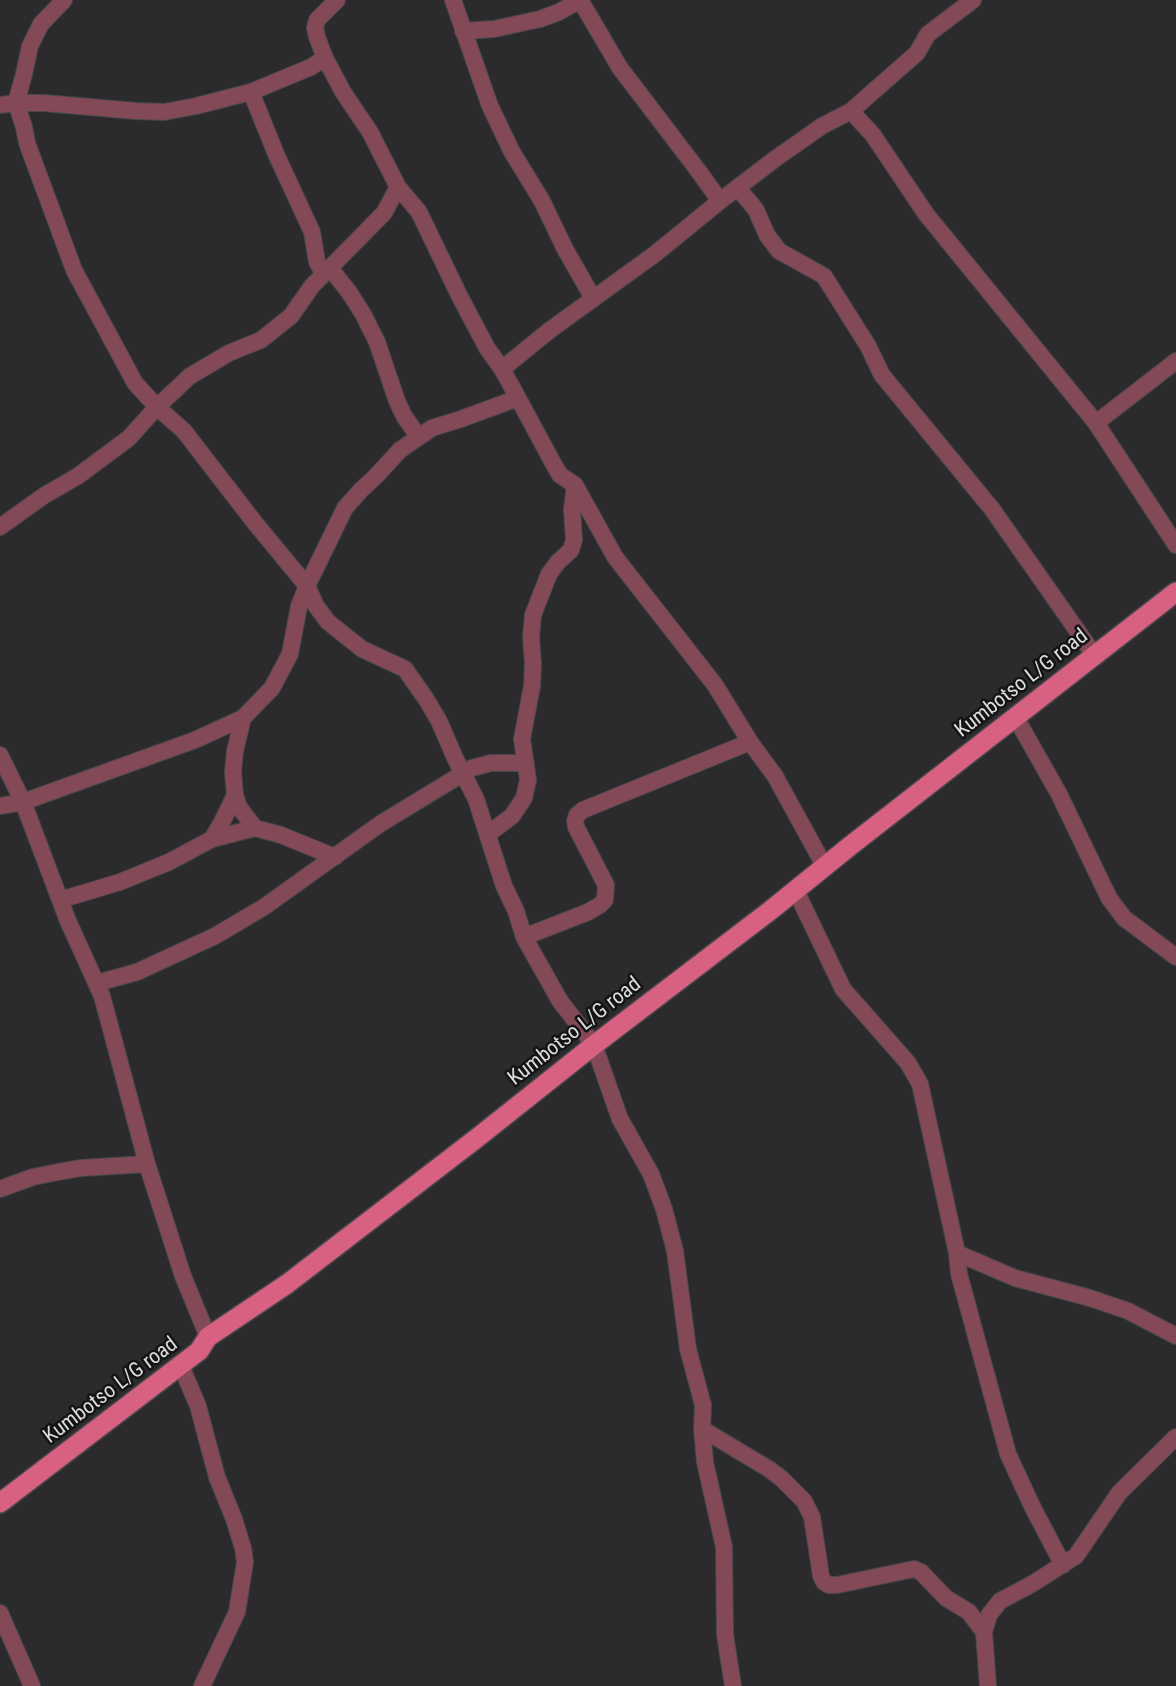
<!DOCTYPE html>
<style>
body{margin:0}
canvas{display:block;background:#2b2b2e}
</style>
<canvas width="1176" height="1686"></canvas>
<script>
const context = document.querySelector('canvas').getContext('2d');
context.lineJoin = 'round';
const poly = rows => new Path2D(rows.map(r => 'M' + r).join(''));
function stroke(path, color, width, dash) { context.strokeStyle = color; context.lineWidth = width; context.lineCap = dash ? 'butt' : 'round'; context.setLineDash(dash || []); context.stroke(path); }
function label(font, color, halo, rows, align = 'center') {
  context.font = font + ' "Roboto Condensed",sans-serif'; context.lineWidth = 5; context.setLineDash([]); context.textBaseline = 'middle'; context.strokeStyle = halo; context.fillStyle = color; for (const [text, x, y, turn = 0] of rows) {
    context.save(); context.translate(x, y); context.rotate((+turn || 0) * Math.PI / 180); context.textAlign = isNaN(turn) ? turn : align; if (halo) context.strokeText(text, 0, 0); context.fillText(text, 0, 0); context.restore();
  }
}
const minor = poly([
 [64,0,41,24,30,46,24,74,16,103,24,127,27,143,74,270,135,383,157,407,184,431,255,523,307,586,316,606,328,622,362,649,405,669,426,699,439,721,455,758,476,799,504,886,516,911,524,937,560,1001,594,1045,620,1119,651,1174,664,1209,675,1251,688,1349,703,1405,702,1429,705,1462,724,1547,725,1635,733,1686],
 [337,0,317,20,315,28,317,37,325,58,343,92,370,132,398,187,419,212,459,295,487,348,502,369,518,398,553,463,560,475,575,485,615,557,715,685,750,742,775,776,825,867],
 [453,0,490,106,512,152,542,201,565,249,593,298],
 [580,0,620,68,700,173,720,201],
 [463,31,494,29,540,19,559,12,580,0],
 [251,92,276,154,312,232,317,262,324,274],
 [0,105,16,103,44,103,136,111,164,112,196,106,251,92,311,67,325,58],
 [851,111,873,135,926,214,1096,423,1176,545],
 [738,188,756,210,767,235,779,251,824,276,868,346,882,375,992,509,1095,656],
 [330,268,349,292,363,314,377,342,397,401,404,416,418,436],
 [502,369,550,330,655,254,720,201,775,159,822,126,851,111,917,53,928,34,973,0],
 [1096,423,1176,361],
 [0,527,45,495,78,476,129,438,157,407,190,376,229,353,261,340,291,316,312,286,384,213,398,187],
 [243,718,235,751,233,772,235,795,239,807,255,828],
 [1016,718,1059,794,1109,898,1124,918,1176,957],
 [0,755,23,802,68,921,102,996,147,1164,183,1276,208,1337],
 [0,806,23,802,195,740,243,718,272,688,290,654,299,606,307,586,345,508,361,490,376,476,400,450,432,428,461,419,518,398],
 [488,834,512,816,524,798,528,780,522,739,532,686,533,664,531,637,533,615,549,574,558,562,571,550,574,540,572,509,575,485],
 [212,839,223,820,235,795],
 [795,889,843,989,908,1063,920,1084,957,1253,1015,1278,1090,1298,1128,1311,1176,1336],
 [60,900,120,882,169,862,212,839,255,828,281,835,335,857],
 [524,937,588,912,600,905,605,900,606,885,576,827,575,821,577,815,583,810,750,742],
 [97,983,137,972,215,936,264,907,380,824,472,768,491,763,526,763],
 [0,1189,33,1177,58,1172,81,1168,147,1164],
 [957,1253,959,1274,1008,1454,1033,1508,1063,1565],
 [181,1366,198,1406,217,1477,234,1519,243,1548,245,1562,237,1612,202,1686],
 [702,1429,769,1469,782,1479,804,1501,812,1517,821,1576,824,1582,829,1585,837,1585,914,1569,921,1572,946,1598,969,1612,984,1632],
 [0,1613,32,1686],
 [988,1686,984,1632,989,1615,1000,1601,1032,1584,1076,1556,1119,1493,1176,1437]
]);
const major = poly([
 [0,1503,199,1351,208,1337,287,1284,477,1138,594,1045,771,910,850,846,1176,592]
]);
const streetNames = [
 ["Kumbotso L/G road",1022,684,-38],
 ["Kumbotso L/G road",575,1032,-38],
 ["Kumbotso L/G road",111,1391,-37]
];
stroke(minor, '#48484a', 18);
stroke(major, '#48484a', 22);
stroke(minor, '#834957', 16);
stroke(major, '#d86081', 19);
label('21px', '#dedee0', '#141415', streetNames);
</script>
